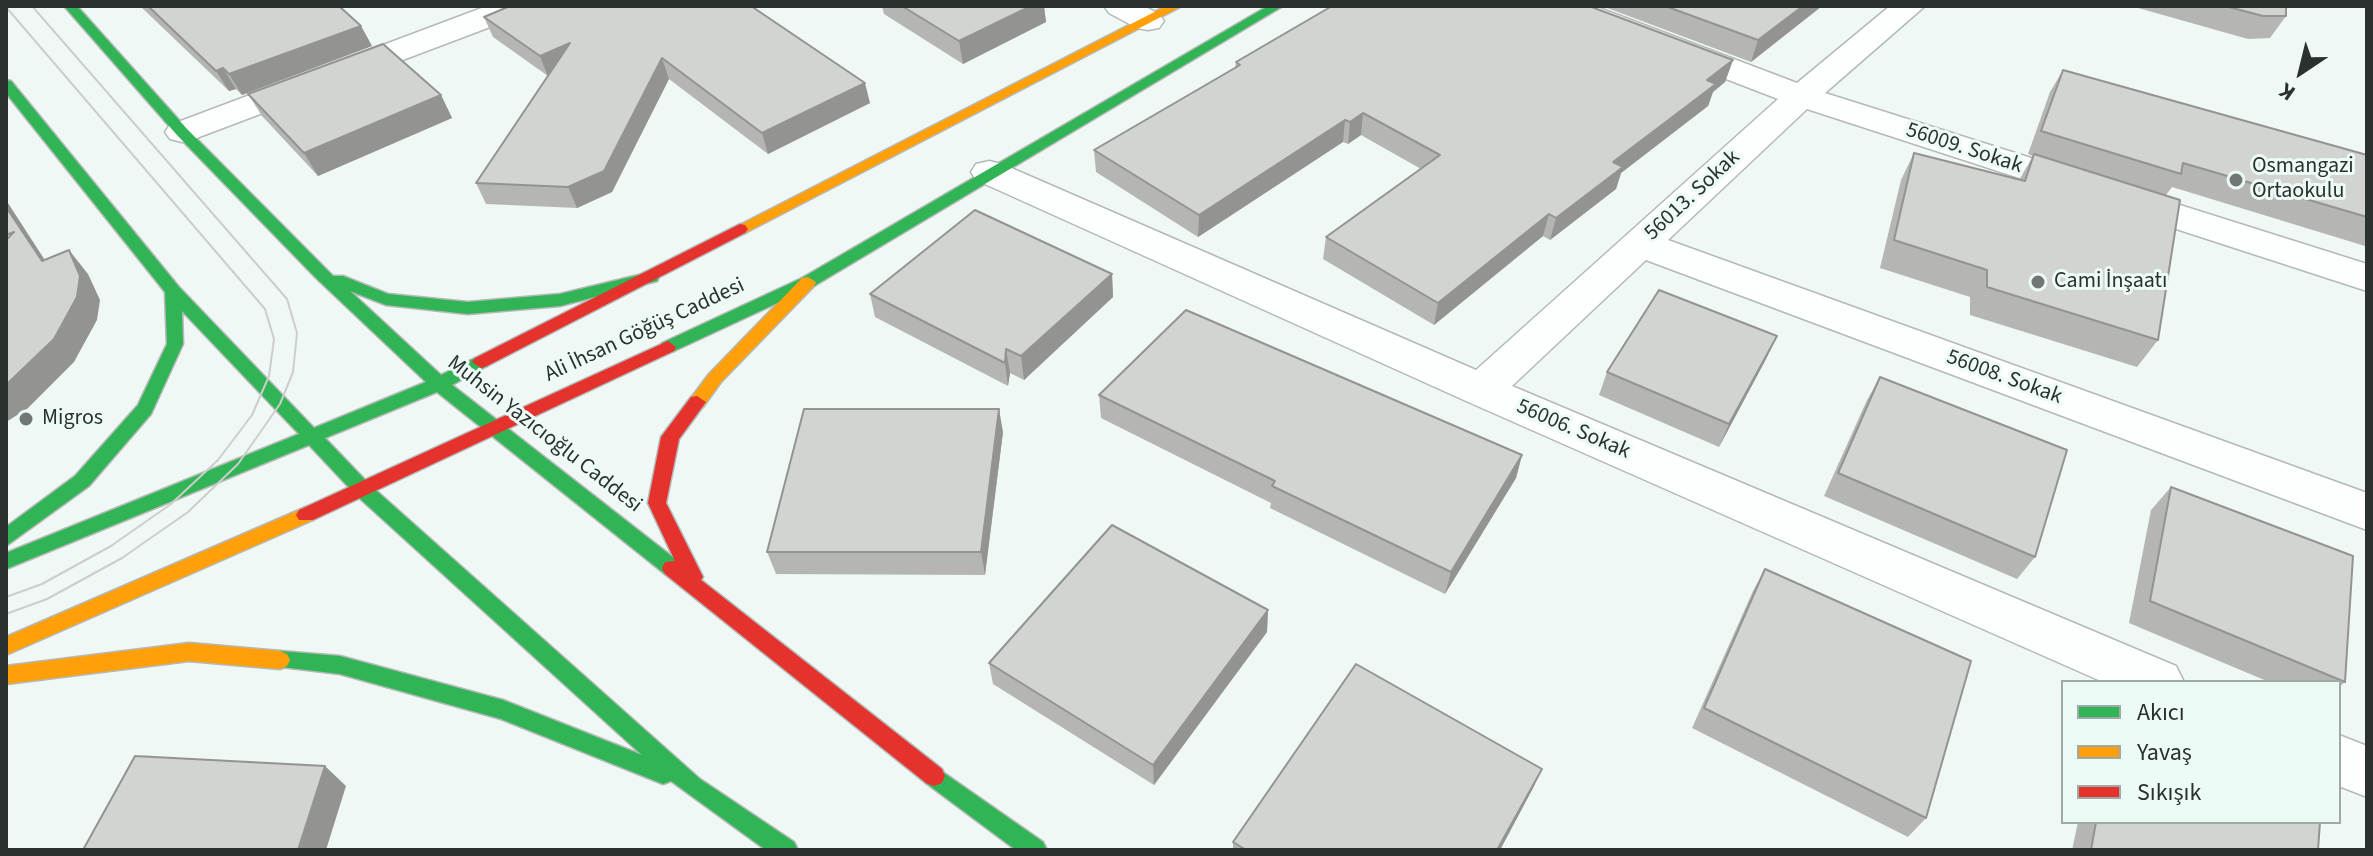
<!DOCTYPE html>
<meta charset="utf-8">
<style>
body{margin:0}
#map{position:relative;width:2373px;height:856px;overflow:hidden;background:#f0f8f5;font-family:"Source Sans 3",sans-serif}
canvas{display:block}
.frame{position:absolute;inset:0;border:8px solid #2b312f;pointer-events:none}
.legend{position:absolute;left:2061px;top:680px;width:280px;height:144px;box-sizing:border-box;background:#ecfbf6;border:2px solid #9faaa6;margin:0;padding:10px 14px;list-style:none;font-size:24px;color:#2b312f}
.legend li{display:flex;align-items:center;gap:16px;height:40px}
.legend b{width:40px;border:2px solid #9faaa6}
.north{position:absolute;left:2261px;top:32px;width:80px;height:80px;-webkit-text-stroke:6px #ecfbf6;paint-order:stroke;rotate:215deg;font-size:22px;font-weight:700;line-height:32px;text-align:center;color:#2b312f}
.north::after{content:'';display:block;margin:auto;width:28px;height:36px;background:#2b312f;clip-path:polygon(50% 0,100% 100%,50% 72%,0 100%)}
</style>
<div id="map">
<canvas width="2373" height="856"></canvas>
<div class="frame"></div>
<ul class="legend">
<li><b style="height:10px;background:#30b455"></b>Akıcı</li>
<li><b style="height:10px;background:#ff9f0a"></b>Yavaş</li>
<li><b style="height:10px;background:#e5322d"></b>Sıkışık</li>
</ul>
<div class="north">K</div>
</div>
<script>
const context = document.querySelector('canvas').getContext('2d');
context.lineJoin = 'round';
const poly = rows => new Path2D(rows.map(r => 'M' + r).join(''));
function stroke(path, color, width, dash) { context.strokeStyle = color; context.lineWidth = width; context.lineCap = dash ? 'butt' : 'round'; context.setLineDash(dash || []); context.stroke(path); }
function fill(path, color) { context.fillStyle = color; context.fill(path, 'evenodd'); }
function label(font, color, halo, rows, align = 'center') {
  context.font = font + ' "Source Sans 3",sans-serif'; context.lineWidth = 6; context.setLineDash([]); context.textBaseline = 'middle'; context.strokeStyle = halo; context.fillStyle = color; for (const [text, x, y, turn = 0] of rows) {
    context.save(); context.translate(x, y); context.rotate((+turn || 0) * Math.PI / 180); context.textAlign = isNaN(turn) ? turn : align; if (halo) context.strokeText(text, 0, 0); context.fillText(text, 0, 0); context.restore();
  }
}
const street = poly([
 [487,6,532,6,527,13,194,139,182,142,170,139,165,132,170,125,487,6],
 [1104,6,1144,6,1159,14,1164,21,1159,28,1148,30,1137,28,1109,13,1104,6],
 [1550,6,1594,6,1797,83,1890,6,1925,6,1825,93,2367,264,2367,291,1807,109,1668,240,2367,493,2367,530,1646,260,1512,386,2176,666,2184,682,2103,682,1466,401,976,180,971,172,976,164,989,161,1002,164,1476,370,1778,99,1555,13,1550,6],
 [2339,735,2367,746,2367,797,2339,786,2339,735]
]);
const fast = poly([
 [64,6,77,6,187,129,333,276,343,276,388,294,468,302,560,294,651,272,657,273,659,277,657,281,560,306,468,314,386,305,350,291,441,375,475,358,487,358,490,362,487,366,452,385,679,562,682,568,679,574,672,576,665,574,437,392,325,438,370,485,700,779,794,842,798,850,766,850,671,781,663,784,501,719,340,674,273,666,270,660,273,654,280,651,340,656,503,700,642,755,356,495,309,445,6,569,6,553,299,434,182,311,183,344,151,414,89,486,6,546,6,527,75,476,138,405,167,344,165,292,6,93,6,80,11,81,179,287,314,428,426,382,316,278,177,135,64,6],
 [1268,6,1283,6,814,286,674,351,668,353,660,347,662,343,802,278,1268,6],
 [934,766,1043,842,1047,850,1016,850,926,783,923,776,926,769,934,766]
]);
const slow = poly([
 [1166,6,1182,6,745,233,735,233,732,229,1166,6],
 [808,277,816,282,814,286,721,382,703,407,691,407,688,402,709,374,802,278,808,277],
 [306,507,313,510,316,515,313,520,6,655,6,637,306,507],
 [189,643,280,651,287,654,290,660,287,666,280,669,189,661,6,684,6,666,189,643]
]);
const jam = poly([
 [740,224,745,225,748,229,745,233,487,366,481,368,472,362,475,358,740,224],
 [668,341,676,347,674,351,313,520,299,520,296,515,299,510,668,341],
 [697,396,706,402,679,439,666,503,703,577,701,580,942,769,945,776,942,783,934,786,926,783,665,574,662,568,665,562,675,561,648,503,661,437,691,397,697,396]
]);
const tram = poly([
 [6,7,265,309,274,339,269,376,252,415,218,460,171,504,111,546,42,584,6,597],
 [6,614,47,599,122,558,188,512,238,464,280,404,293,372,297,333,287,299,32,6]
]);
const wall = poly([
 [140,6,339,6,361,26,372,46,242,95,236,89,229,91],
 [882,6,1044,6,1046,22,963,64,884,14],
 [1602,6,1822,6,1751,62],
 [2131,6,2286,6,2286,16,2270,38,2248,39],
 [484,17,870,103,768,154,669,79,612,192,577,208,486,204,476,183,548,76,493,37],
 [1733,60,1725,82,1713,92,1708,106,1621,173,1616,189,1550,240,1543,236,1434,325,1323,259,1326,237,1421,169,1361,135,1348,144,1343,142,1198,237,1096,172,1094,150,1235,68,1236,62],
 [2063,70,2367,155,2367,243,2365,246,2172,187,2166,195,2158,340,2137,367,1970,315,1970,297,1880,268,1901,180,1914,153,2019,180,2033,156,2028,154,2050,92],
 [248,94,441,95,452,118,318,176,262,116],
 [1112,274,1113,297,1024,380,1010,373,1008,386,875,317,870,294],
 [1777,336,1766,359,1719,447,1599,395,1607,372],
 [1880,377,2035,557,2017,579,1824,496,1867,400],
 [1099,395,1522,455,1516,478,1445,594,1270,508,1271,503,1101,418],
 [1003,432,985,575,776,574,767,552],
 [2171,487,2345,682,2339,687,2339,682,2269,682,2129,623,2151,510],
 [1765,569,1926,818,1908,837,1692,728,1753,591],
 [1268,610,1267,632,1154,785,993,684,989,663],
 [1542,769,1533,788,1500,850,1233,850,1233,842],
 [2078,822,2320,822,2318,850,2072,850]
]);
const shadedWall = poly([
 [1031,6,1044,6,1046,22,963,64,959,41],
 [1803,6,1822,6,1751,62,1758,40],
 [361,26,372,46,242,95,229,74],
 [570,43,548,77,540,56],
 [662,58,669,79,612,192,577,208,568,187],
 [1733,60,1725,82,1713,92,1708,106,1621,173,1616,189,1550,240,1556,218,1613,162,1707,80],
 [223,68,236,89,229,91,216,71],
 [865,83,870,103,768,154,762,133],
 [441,95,452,118,318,176,304,153],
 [1363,113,1361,135,1348,144,1350,122],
 [1345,120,1343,142,1198,237,1199,215],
 [6,200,61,285,42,261,6,207],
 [1549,214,1543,236,1434,325,1438,303],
 [69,250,88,274,100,300,97,320,74,362,27,409,6,422,6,385],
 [1112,274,1113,297,1024,380,1021,356],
 [1777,336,1766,359,1719,447,1729,424],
 [1006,349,1010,373,1008,386,1005,363],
 [999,409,1003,432,985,575,981,552],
 [1522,455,1516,478,1445,594,1451,572],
 [1268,610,1267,632,1154,785,1153,765],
 [325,766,346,786,326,850,298,850],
 [1542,769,1533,788,1500,850,1497,850]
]);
const building = poly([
 [148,6,339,6,361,26,229,74,223,68,216,71,148,6],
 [510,6,751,6,865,83,762,133,662,58,604,171,568,187,476,183,570,43,540,56,484,17,510,6],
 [902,6,1031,6,959,41,902,6],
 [1332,6,1589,6,1733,60,1707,80,1716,84,1613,162,1623,167,1556,218,1549,214,1438,303,1326,237,1440,155,1363,113,1350,122,1345,120,1199,215,1094,150,1240,65,1236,62,1332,6],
 [1665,6,1803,6,1758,40,1665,6],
 [2225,6,2286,6,2286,16,2263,16,2225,6],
 [383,44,441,95,304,153,248,94,383,44],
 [2063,70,2367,155,2367,217,2183,163,2181,174,2041,131,2063,70],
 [1914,153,2025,181,2034,154,2180,200,2158,340,1987,287,1987,270,1894,240,1914,153],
 [6,207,42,261,69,250,80,276,77,297,54,339,6,385,6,240,14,232,6,235,6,207],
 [975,210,1112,274,1021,356,1006,349,1005,363,870,294,975,210],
 [1659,290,1777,336,1729,424,1607,372,1659,290],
 [1186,310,1522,455,1451,572,1272,486,1275,481,1099,395,1186,310],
 [1880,377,2067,450,2035,557,1838,473,1880,377],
 [804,409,999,409,981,552,767,552,804,409],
 [2171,487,2353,556,2345,682,2150,601,2171,487],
 [1112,525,1268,610,1153,765,989,663,1112,525],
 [1765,569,1971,661,1926,818,1704,708,1765,569],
 [1356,664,1542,769,1497,850,1246,850,1233,842,1356,664],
 [135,756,325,766,298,850,83,850,135,756],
 [2096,822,2320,822,2318,850,2091,850,2096,822]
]);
const markers = [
 [2236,180,8,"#707774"],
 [2038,282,8,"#707774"],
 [26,419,8,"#707774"]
];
const streetNames = [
 ["56009. Sokak",1964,149,18],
 ["56013. Sokak",1693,196,-43],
 ["Ali İhsan Göğüş Caddesi",645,331,-25],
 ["56008. Sokak",2004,378,20],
 ["56006. Sokak",1573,430,23],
 ["Muhsin Yazıcıoğlu Caddesi",544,435,38]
];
const poiNames = [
 ["Osmangazi",2252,167],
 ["Ortaokulu",2252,192],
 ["Cami İnşaatı",2054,282],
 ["Migros",42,419]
];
stroke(street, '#b4b9b7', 3);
stroke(fast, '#b4b9b7', 3);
stroke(slow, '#b4b9b7', 3);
stroke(jam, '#b4b9b7', 3);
fill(street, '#fdfefe');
fill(fast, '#30b455');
fill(slow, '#ff9f0a');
fill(jam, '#e5322d');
stroke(tram, '#cbcecd', 2);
fill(wall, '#b5b6b4');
fill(shadedWall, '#939492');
fill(building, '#d2d4d1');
stroke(building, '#939492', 2);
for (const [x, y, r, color] of markers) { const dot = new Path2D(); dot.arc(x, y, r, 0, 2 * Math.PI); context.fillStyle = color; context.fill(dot); stroke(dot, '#ecfbf6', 3); }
label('22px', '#2b312f', '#ecfbf6', streetNames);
label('22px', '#2b312f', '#ecfbf6', poiNames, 'left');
</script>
